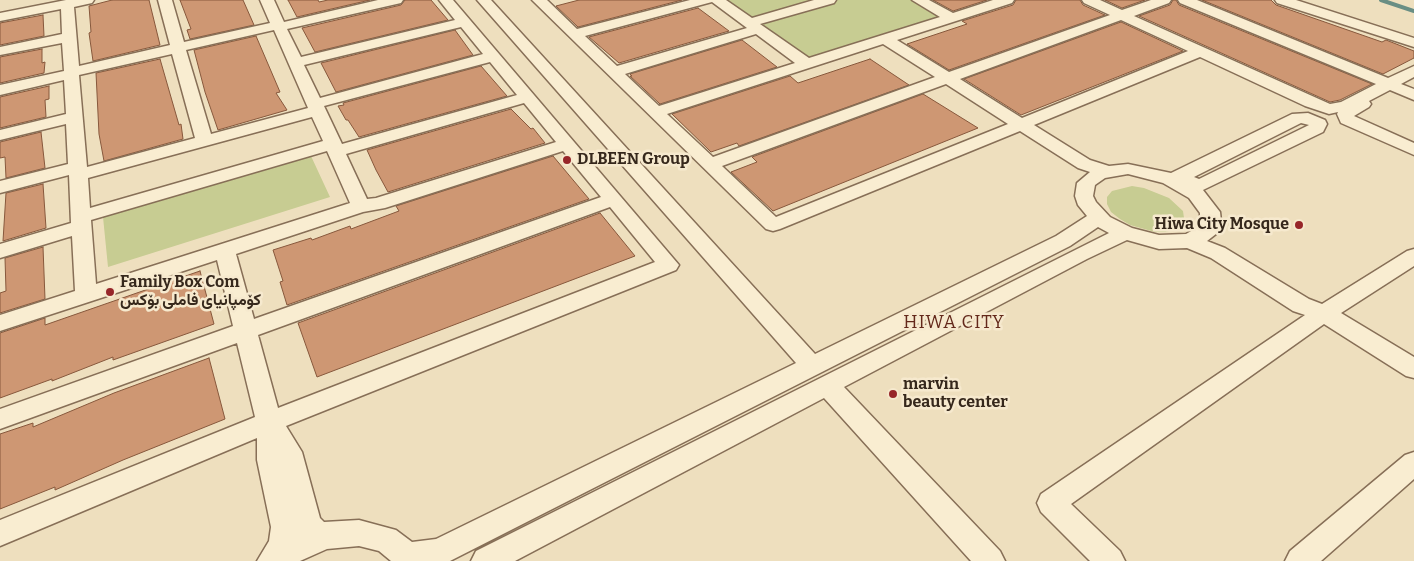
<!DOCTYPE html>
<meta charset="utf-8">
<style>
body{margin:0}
canvas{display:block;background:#eedfbe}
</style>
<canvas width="1414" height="561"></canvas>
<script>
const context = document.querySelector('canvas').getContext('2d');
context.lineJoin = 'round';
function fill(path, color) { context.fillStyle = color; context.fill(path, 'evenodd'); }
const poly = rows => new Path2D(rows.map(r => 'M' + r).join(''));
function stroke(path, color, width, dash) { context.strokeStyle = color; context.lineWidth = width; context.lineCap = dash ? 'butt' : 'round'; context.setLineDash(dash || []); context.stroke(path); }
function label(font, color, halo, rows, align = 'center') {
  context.font = font + ' Bitter,Vazirmatn,serif'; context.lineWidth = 5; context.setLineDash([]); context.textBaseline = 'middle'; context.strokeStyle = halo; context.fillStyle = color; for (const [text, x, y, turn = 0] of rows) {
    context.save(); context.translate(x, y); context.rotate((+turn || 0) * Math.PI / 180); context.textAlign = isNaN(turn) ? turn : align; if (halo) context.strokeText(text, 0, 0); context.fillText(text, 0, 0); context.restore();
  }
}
const green = poly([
 [729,0,820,0,751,20,725,1],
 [838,0,914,0,944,17,809,60,756,24],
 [311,156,330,197,108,267,103,217],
 [1132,186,1144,188,1169,198,1183,211,1184,218,1182,224,1176,229,1166,232,1155,232,1130,225,1120,219,1111,212,1107,204,1107,197,1112,191]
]);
const stream = poly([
 [1381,0,1414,11]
]);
const building = poly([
 [112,0,149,0,160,45,93,61,89,33,91,32,89,6,112,0],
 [180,0,243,0,254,25,190,39,187,30,191,29,180,0],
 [288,0,318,0,319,2,328,0,370,0,297,17,288,0],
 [405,0,431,0,448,20,315,52,302,28,401,5,405,0],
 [579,0,682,0,578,27,556,6,579,0],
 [933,0,987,0,953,11,933,0],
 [1016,0,1080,0,1083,5,1105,15,949,70,907,44,967,24,962,21,1013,5,1016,0],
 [1105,0,1145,0,1122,8,1105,0],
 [1173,0,1176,0,1179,5,1372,84,1340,100,1330,102,1139,16,1170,5,1173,0],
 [1202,0,1271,0,1276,5,1382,42,1386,40,1414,51,1414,58,1383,74,1202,0],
 [698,8,729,31,619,63,589,37,698,8],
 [43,15,44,36,0,45,0,23,43,15],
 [1121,22,1183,51,1021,115,964,79,1121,22],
 [455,30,473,55,336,92,321,63,455,30],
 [256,36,280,92,276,93,287,110,218,130,205,92,194,50,256,36],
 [742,40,777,67,660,104,630,76,632,76,630,74,742,40],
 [42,49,42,63,45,62,44,73,0,83,0,57,42,49],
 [160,59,179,125,181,124,183,139,104,161,99,134,96,73,160,59],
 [870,59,909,85,739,146,737,143,711,152,672,114,790,76,798,83,870,59],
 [481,66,507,96,359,137,348,120,346,120,338,106,344,105,343,103,481,66],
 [49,86,49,99,45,100,46,117,0,128,0,97,49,86],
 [923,94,978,128,773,211,731,172,757,162,752,157,923,94],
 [511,109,531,129,533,128,545,143,388,192,376,170,367,150,511,109],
 [41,132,45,168,6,178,5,157,0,158,0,142,41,132],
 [553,156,589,199,287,305,280,282,283,281,273,250,311,238,312,240,350,226,351,229,399,211,396,206,553,156],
 [43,184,46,228,3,241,6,193,43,184],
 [600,213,635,256,317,377,298,323,600,213],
 [43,247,45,299,0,313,0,293,6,291,5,258,43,247],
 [200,271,214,324,113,360,113,357,52,381,52,379,0,398,0,333,45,318,45,325,200,271],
 [209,358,225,419,123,460,55,490,55,487,0,509,0,434,33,423,33,427,114,393,209,358]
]);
const minor = poly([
 [66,0,94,0,92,3,74,7,79,66,170,45,158,0,172,0,184,42,270,23,260,0,274,0,284,22,378,0,403,0,401,3,287,29,301,57,455,20,439,0,453,0,679,265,676,270,286,426,302,452,320,518,324,522,359,520,396,530,412,542,436,539,796,363,477,0,491,0,815,354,1056,236,1087,216,1078,205,1075,196,1077,183,1090,172,1078,168,1020,131,780,229,773,231,766,229,532,0,547,0,577,29,690,0,726,0,752,18,814,0,836,0,834,3,760,24,809,58,940,17,912,0,929,0,953,13,993,0,1014,0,1012,3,897,40,949,72,1110,15,1084,3,1082,0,1100,0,1122,10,1151,0,1171,0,1169,3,1134,16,1330,104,1341,102,1376,84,1180,3,1178,0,1197,0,1388,78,1414,66,1414,77,1401,84,1414,89,1414,100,1390,90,1369,101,1371,104,1369,107,1354,116,1414,143,1414,155,1341,123,1337,114,1338,112,1329,114,1305,106,1200,57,1034,125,1090,160,1109,166,1128,164,1171,173,1292,114,1308,113,1325,120,1327,124,1323,132,1203,190,1220,212,1221,221,1216,234,1207,241,1225,248,1309,299,1322,304,1407,251,1414,249,1414,266,1341,313,1414,357,1414,378,1406,376,1324,324,1071,504,1120,551,1125,561,1090,561,1041,512,1037,503,1041,494,1305,315,1293,311,1211,258,1187,248,1159,249,1127,240,1087,259,844,387,1000,551,1005,561,971,561,824,398,515,561,471,561,476,551,1109,233,1098,227,1070,246,450,561,391,561,379,551,359,546,327,549,300,561,257,561,269,541,271,527,257,460,257,438,0,546,0,520,255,417,237,343,0,429,0,409,233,326,217,260,0,331,0,315,75,291,72,236,0,258,0,244,71,223,69,175,0,193,0,181,68,164,66,124,0,140,0,130,66,114,64,80,0,95,0,85,64,71,62,43,0,55,0,47,62,34,61,9,0,21,0,13,66,0],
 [712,2,747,28,617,66,585,36,712,2],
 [1121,20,1188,51,1022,118,960,79,1121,20],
 [461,27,483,54,320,98,304,65,461,27],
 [274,30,308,108,211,134,186,50,274,30],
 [756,34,795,63,659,106,625,74,756,34],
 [883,44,935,77,713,157,667,114,883,44],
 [172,54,195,138,87,167,79,75,172,54],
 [490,62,517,95,342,144,324,106,490,62],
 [946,84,1008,124,776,217,722,166,946,84],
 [524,103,556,142,376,198,367,199,346,154,524,103],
 [312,117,323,141,90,208,88,178,312,117],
 [1301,123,1309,125,1199,179,1194,177,1301,123],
 [327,151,350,203,96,284,91,220,327,151],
 [563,151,601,197,254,319,236,254,363,212,385,208,563,151],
 [1128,174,1163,183,1189,198,1200,213,1200,226,1186,234,1159,235,1132,228,1110,217,1096,202,1093,196,1095,185,1105,178,1128,174],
 [610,207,655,262,278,408,258,335,610,207],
 [1275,0,1296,0,1414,38,1414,47,1277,3,1275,0],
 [1414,452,1414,479,1321,561,1285,561,1290,551,1405,455,1414,452]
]);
const markers = [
 [567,160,5,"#972629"],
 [1299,225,5,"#972629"],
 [110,292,5,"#972629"],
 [893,394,5,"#972629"]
];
const poiNames = [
 ["DLBEEN Group",577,160],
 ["Hiwa City Mosque",1289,225,"right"],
 ["Family Box Com",120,283],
 ["کۆمپانیای فاملی بۆکس",120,301],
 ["marvin",903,385],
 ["beauty center",903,403]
];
const neighbourhoodNames = [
 ["HIWA CITY",954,323]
];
fill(green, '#c7cc92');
stroke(stream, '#698e84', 4);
fill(building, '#ce9773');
stroke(building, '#87583c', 1);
stroke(minor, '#876f57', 3);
fill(minor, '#f9edd1');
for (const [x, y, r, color] of markers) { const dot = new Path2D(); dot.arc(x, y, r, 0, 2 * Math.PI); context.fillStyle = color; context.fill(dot); stroke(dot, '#f6e9ce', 2); }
label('bold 16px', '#36281c', '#f6e9ce', poiNames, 'left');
context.letterSpacing = '1px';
label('18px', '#63281a', '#f6e9ce', neighbourhoodNames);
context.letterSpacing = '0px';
</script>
